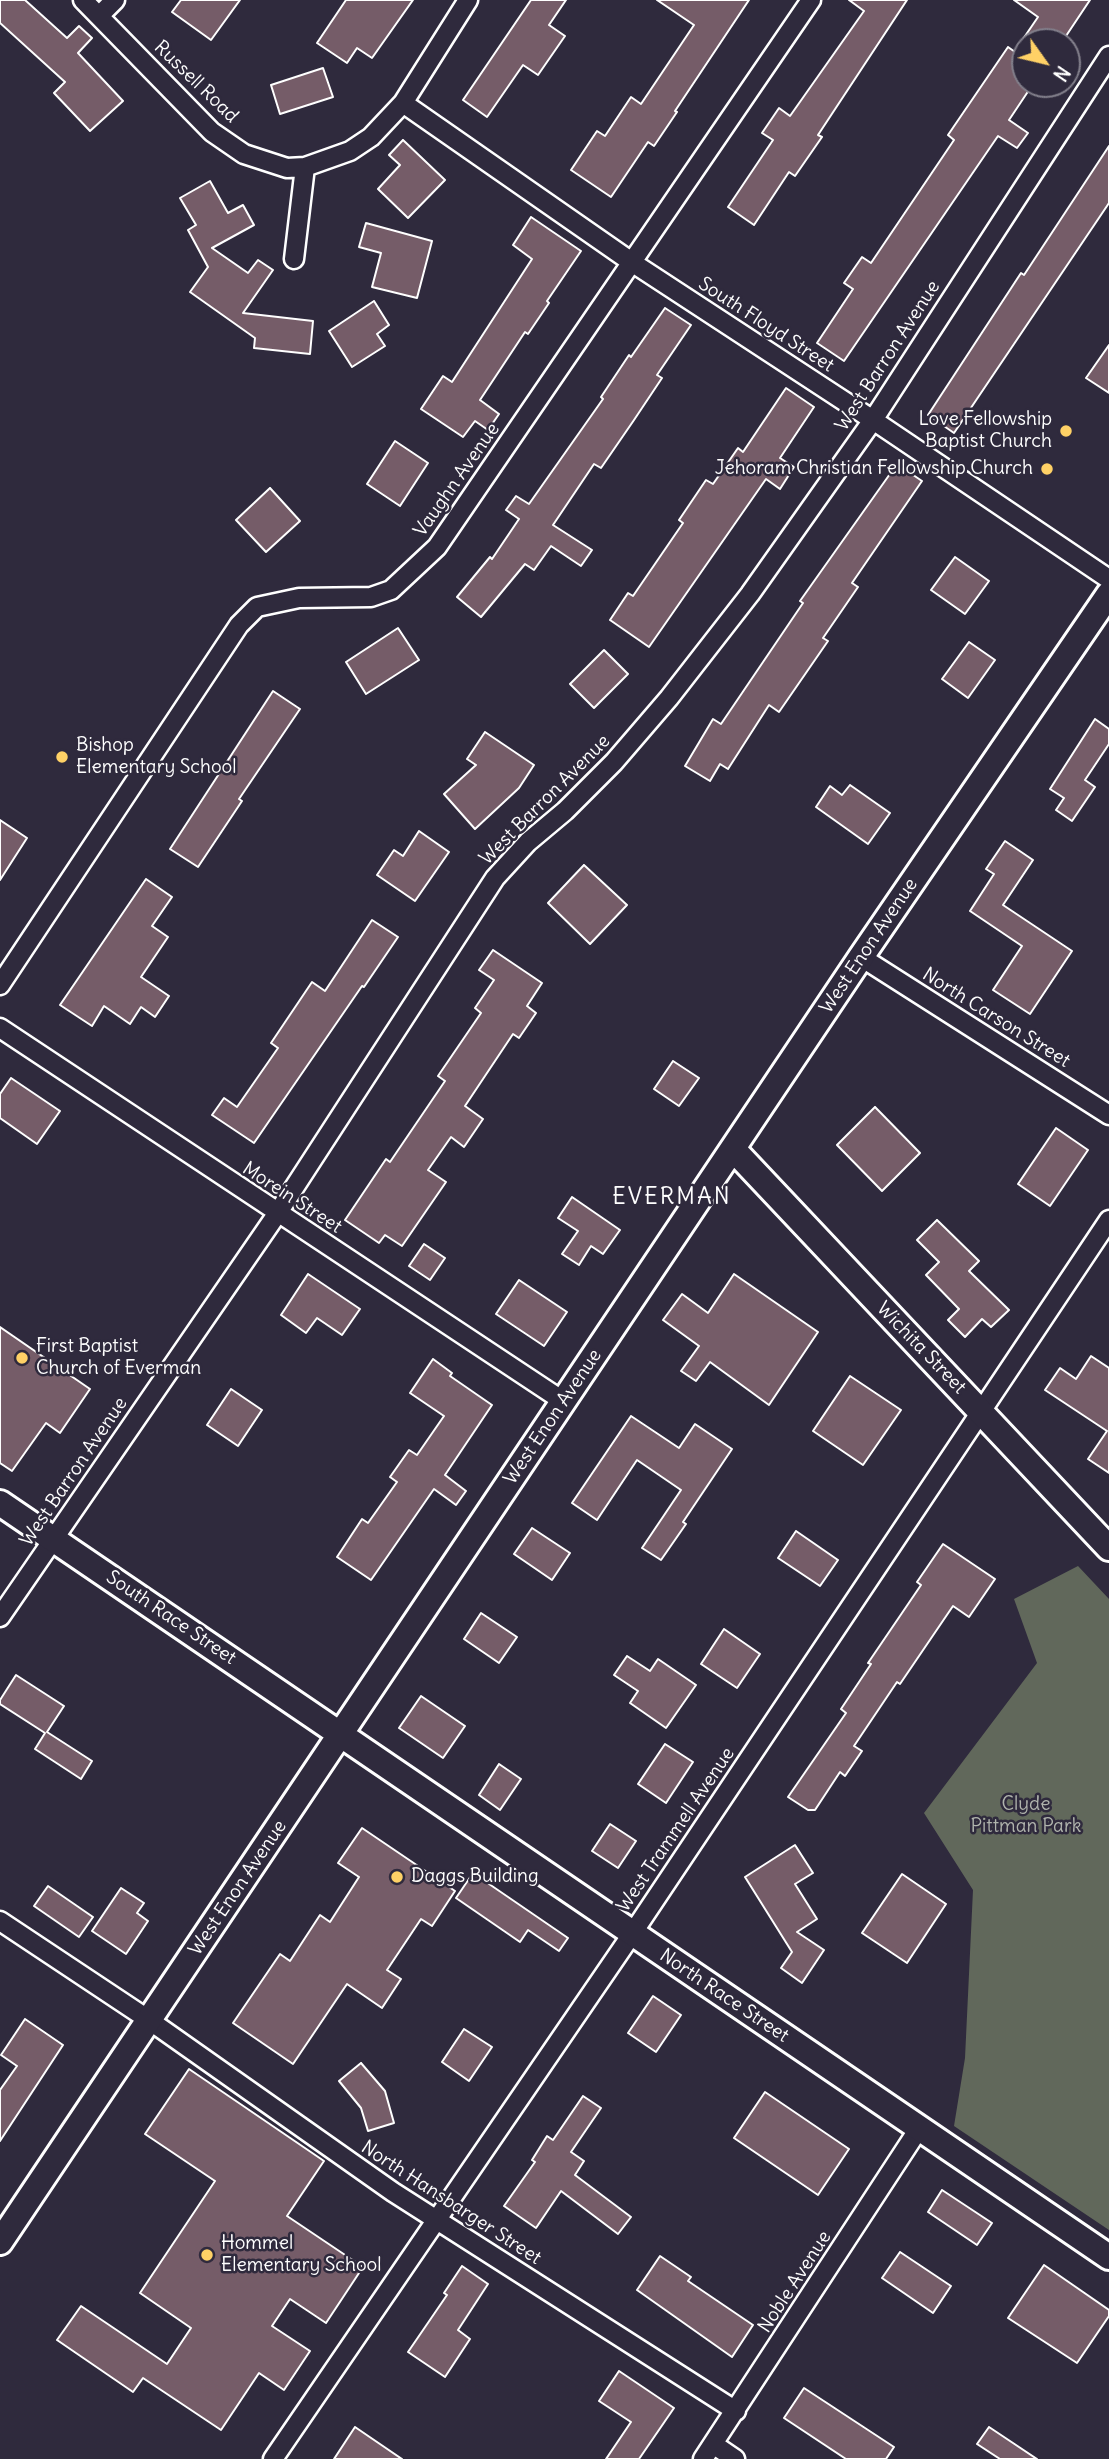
<!DOCTYPE html>
<style>
body{margin:0}
#map{position:relative;width:1109px;height:2459px;overflow:hidden;background:#2f2a3d;font-family:Delius,sans-serif}
canvas{display:block}
.north{position:absolute;left:1011px;top:28px;width:70px;height:70px;box-sizing:border-box;background:#2f2a3d;border:2px solid #827f8b;border-radius:50%;rotate:124deg;font-size:19px;font-weight:700;line-height:28px;text-align:center;color:#fff}
.north::after{content:'';display:block;margin:auto;width:24px;height:32px;background:#ffd166;clip-path:polygon(50% 0,100% 100%,50% 72%,0 100%)}
</style>
<div id="map">
<canvas width="1109" height="2459"></canvas>
<div class="north">N</div>
</div>
<script>
const context = document.querySelector('canvas').getContext('2d');
context.lineJoin = 'round';
function fill(path, color) { context.fillStyle = color; context.fill(path, 'evenodd'); }
const poly = rows => new Path2D(rows.map(r => 'M' + r).join(''));
function stroke(path, color, width, dash) { context.strokeStyle = color; context.lineWidth = width; context.lineCap = dash ? 'butt' : 'round'; context.setLineDash(dash || []); context.stroke(path); }
function label(font, color, halo, rows, align = 'center') {
  context.font = font + ' Delius,sans-serif'; context.lineWidth = 5; context.setLineDash([]); context.textBaseline = 'middle'; context.strokeStyle = halo; context.fillStyle = color; for (const [text, x, y, turn = 0] of rows) {
    context.save(); context.translate(x, y); context.rotate((+turn || 0) * Math.PI / 180); context.textAlign = isNaN(turn) ? turn : align; if (halo) context.strokeText(text, 0, 0); context.fillText(text, 0, 0); context.restore();
  }
}
const green = poly([
 [1078,1566,1109,1599,1109,2230,954,2126,965,2058,973,1890,924,1813,1037,1663,1014,1599]
]);
const building = poly([
 [0,0,25,0,67,38,79,26,92,38,78,53,123,101,90,131,54,93,65,82,0,23,0,0],
 [181,0,240,0,211,40,172,12,181,0],
 [346,0,413,0,372,58,357,48,347,63,317,43,346,0],
 [531,0,566,0,549,25,565,36,538,75,523,65,487,117,463,100,531,0],
 [657,0,749,0,675,111,677,112,654,146,648,142,611,197,571,170,597,131,605,136,631,97,641,104,694,25,657,0],
 [849,0,907,0,818,135,822,137,795,176,789,172,754,225,728,207,773,140,762,133,779,108,790,116,864,11,849,0],
 [1014,0,1090,0,1062,42,1021,42,1038,17,1014,0],
 [1008,47,1025,59,1025,84,1033,84,1009,120,1028,133,1017,148,998,136,844,361,817,343,853,289,844,283,862,257,871,263,954,140,948,135,1008,47],
 [323,68,333,97,280,114,271,85,323,68],
 [403,140,445,180,408,218,378,189,400,165,389,155,403,140],
 [1109,146,1109,203,954,433,928,415,1021,273,1024,275,1109,146],
 [210,181,228,213,243,205,254,225,212,248,248,273,258,260,273,270,243,313,313,321,310,354,254,348,255,338,190,292,208,267,188,230,196,225,180,198,210,181],
 [531,217,581,251,547,301,549,303,528,334,525,332,480,400,499,414,488,430,475,421,463,437,421,409,443,376,452,382,532,259,513,245,531,217],
 [366,223,432,241,417,298,372,287,381,253,359,247,366,223],
 [374,301,389,325,377,334,385,346,352,367,329,331,374,301],
 [665,308,691,325,657,375,662,378,634,420,601,468,594,464,553,525,592,550,581,566,551,546,534,570,525,564,481,617,457,597,490,557,492,559,519,519,506,510,516,496,529,504,603,399,601,397,629,355,631,357,665,308],
 [1109,345,1109,393,1086,378,1109,345],
 [786,388,814,407,780,458,794,467,780,489,766,479,649,647,610,620,628,593,633,596,683,523,679,520,706,480,713,484,738,448,743,452,786,388],
 [395,441,428,463,400,506,367,484,395,441],
 [897,464,922,481,852,583,858,587,823,638,828,641,779,712,769,705,728,769,720,764,710,781,685,766,713,719,721,724,803,603,800,601,897,464],
 [270,488,300,521,266,552,236,520,270,488],
 [955,557,989,581,965,614,931,590,955,557],
 [398,628,419,660,366,694,346,662,398,628],
 [969,642,995,660,968,698,942,679,969,642],
 [604,650,628,674,594,708,570,684,604,650],
 [273,691,300,709,239,799,242,801,198,867,170,849,273,691],
 [1095,719,1109,729,1109,744,1085,780,1095,787,1072,821,1056,810,1064,798,1050,789,1095,719],
 [485,732,534,765,519,788,475,829,444,794,476,765,467,759,485,732],
 [850,785,890,813,868,844,816,807,830,786,842,795,850,785],
 [0,820,27,838,0,880,0,820],
 [419,831,449,852,415,901,377,875,394,850,403,856,419,831],
 [1005,841,1033,860,1003,905,1072,951,1030,1014,993,990,1022,946,970,911,994,874,986,869,1005,841],
 [584,865,627,905,590,944,548,903,584,865],
 [146,879,172,897,152,926,168,937,141,977,169,996,155,1017,141,1007,130,1024,104,1006,92,1026,60,1005,146,879],
 [372,920,398,937,364,987,362,986,254,1143,212,1115,224,1098,237,1107,278,1048,271,1043,312,982,325,991,372,920],
 [493,950,542,983,527,1006,536,1013,519,1038,513,1034,465,1106,483,1119,464,1147,451,1137,428,1170,446,1182,402,1246,385,1235,379,1243,345,1220,386,1159,390,1162,445,1081,438,1076,481,1013,475,1008,494,980,479,970,493,950],
 [673,1061,699,1078,679,1106,654,1089,673,1061],
 [11,1078,60,1111,37,1144,0,1118,0,1094,11,1078],
 [875,1107,920,1153,882,1191,837,1145,875,1107],
 [1056,1128,1088,1150,1050,1206,1018,1184,1056,1128],
 [572,1197,620,1230,603,1254,591,1246,579,1265,562,1254,578,1231,558,1218,572,1197],
 [937,1220,979,1261,969,1271,1009,1310,991,1327,982,1319,965,1337,948,1320,959,1309,926,1275,939,1262,917,1240,937,1220],
 [424,1244,445,1258,430,1280,409,1266,424,1244],
 [308,1274,360,1309,342,1335,317,1318,306,1333,281,1315,308,1274],
 [734,1274,818,1332,769,1405,710,1362,696,1381,681,1371,699,1346,663,1320,682,1294,708,1313,734,1274],
 [519,1280,567,1312,544,1346,496,1314,519,1280],
 [0,1327,90,1389,60,1433,46,1423,12,1471,0,1463,0,1327],
 [1091,1356,1109,1368,1109,1473,1088,1459,1107,1431,1045,1390,1060,1368,1076,1379,1091,1356],
 [433,1359,452,1373,450,1376,492,1405,445,1475,466,1491,456,1505,434,1489,371,1580,337,1557,362,1519,368,1523,397,1482,390,1477,409,1450,417,1455,444,1416,410,1393,433,1359],
 [850,1376,901,1410,863,1465,813,1431,850,1376],
 [231,1389,262,1410,238,1446,207,1425,231,1389],
 [631,1416,679,1448,695,1424,732,1449,683,1522,686,1524,661,1560,642,1548,681,1490,637,1460,597,1520,572,1503,631,1416],
 [532,1528,570,1553,552,1580,514,1554,532,1528],
 [796,1531,838,1560,820,1586,778,1558,796,1531],
 [943,1544,995,1579,969,1617,953,1606,900,1684,897,1682,854,1746,862,1751,845,1776,840,1772,815,1810,808,1810,788,1797,846,1713,841,1709,871,1664,868,1663,921,1585,917,1582,943,1544],
 [481,1613,517,1637,499,1663,464,1639,481,1613],
 [724,1629,760,1654,737,1688,701,1664,724,1629],
 [627,1656,650,1671,658,1659,696,1685,666,1728,630,1703,638,1691,614,1675,627,1656],
 [16,1675,64,1706,47,1732,92,1761,81,1779,35,1749,45,1733,0,1704,0,1700,16,1675],
 [421,1696,465,1726,443,1758,399,1728,421,1696],
 [665,1744,693,1762,666,1803,638,1784,665,1744],
 [499,1764,521,1779,500,1810,479,1795,499,1764],
 [610,1824,636,1841,618,1868,592,1851,610,1824],
 [362,1828,455,1891,432,1926,421,1919,387,1970,401,1979,382,2008,347,1984,293,2064,233,2023,280,1954,290,1961,320,1915,330,1922,359,1877,338,1863,362,1828],
 [795,1845,813,1873,795,1884,817,1919,797,1932,824,1950,802,1983,781,1968,792,1952,745,1877,795,1845],
 [473,1873,568,1938,559,1951,528,1930,520,1942,456,1898,473,1873],
 [902,1874,946,1904,907,1963,862,1933,902,1874],
 [48,1886,93,1917,79,1937,34,1906,48,1886],
 [121,1888,144,1903,137,1913,148,1921,126,1954,92,1931,121,1888],
 [653,1996,681,2015,656,2052,628,2033,653,1996],
 [25,2019,63,2045,0,2141,0,2090,17,2066,1,2055,25,2019],
 [464,2029,492,2047,469,2081,442,2062,464,2029],
 [361,2063,385,2091,394,2123,368,2131,361,2108,339,2081,361,2063],
 [189,2069,324,2161,287,2216,363,2267,326,2323,290,2299,272,2326,310,2351,284,2390,259,2373,221,2430,143,2378,133,2392,57,2340,81,2306,167,2364,191,2328,140,2293,215,2181,145,2134,189,2069],
 [765,2092,849,2149,818,2195,734,2138,765,2092],
 [583,2096,601,2108,571,2152,584,2161,575,2175,631,2217,618,2234,561,2191,536,2228,504,2206,535,2162,532,2160,547,2136,553,2140,583,2096],
 [942,2190,992,2223,977,2245,928,2212,942,2190],
 [900,2252,951,2286,933,2313,882,2278,900,2252],
 [660,2256,691,2277,688,2281,753,2325,732,2357,637,2290,660,2256],
 [1044,2265,1109,2310,1109,2316,1077,2363,1008,2318,1044,2265],
 [462,2266,488,2284,458,2330,470,2339,445,2377,408,2352,447,2295,444,2293,462,2266],
 [619,2371,674,2408,639,2459,606,2459,631,2422,599,2401,619,2371],
 [804,2388,894,2447,886,2459,846,2459,784,2418,804,2388],
 [355,2427,402,2459,334,2459,355,2427],
 [989,2427,1037,2459,1000,2459,977,2444,989,2427]
]);
const street = poly([
 [83,0,212,132,244,154,287,168,305,167,350,151,371,137,403,103,468,0],
 [99,16,115,0],
 [403,103,633,263,873,420,1109,579],
 [294,259,305,167],
 [861,957,1109,1115],
 [0,985,239,625,257,607,299,598,371,597,391,590,437,547,811,0],
 [0,1028,563,1401],
 [0,1617,277,1214,495,878,528,842,565,811,614,762,669,698,750,594,873,420,1109,56],
 [0,1921,149,2020,393,2192,736,2411],
 [713,2444,735,2459],
 [273,2459,632,1934,1109,1220],
 [703,2459,920,2127]
]);
const secondary = poly([
 [733,1149,1109,1548],
 [0,1503,1109,2257],
 [0,2242,861,957,1109,594]
]);
const markers = [
 [1066,431,7,"#ffd166"],
 [1047,469,7,"#ffd166"],
 [62,757,7,"#ffd166"],
 [22,1358,7,"#ffd166"],
 [397,1877,7,"#ffd166"],
 [207,2255,7,"#ffd166"]
];
const streetNames = [
 ["Russell Road",196,82,44],
 ["South Floyd Street",766,325,33],
 ["West Barron Avenue",888,356,-57],
 ["Vaughn Avenue",457,480,-55],
 ["West Barron Avenue",545,800,-45],
 ["West Enon Avenue",869,946,-56],
 ["North Carson Street",996,1018,32],
 ["Morein Street",292,1198,33],
 ["Wichita Street",921,1348,46],
 ["West Enon Avenue",553,1417,-56],
 ["West Barron Avenue",74,1472,-56],
 ["South Race Street",171,1618,34],
 ["West Trammell Avenue",676,1830,-56],
 ["West Enon Avenue",238,1888,-56],
 ["North Race Street",724,1996,34],
 ["North Hansbarger Street",451,2203,33],
 ["Noble Avenue",795,2282,-57]
];
const poiNames = [
 ["Love Fellowship",1052,420,"right"],
 ["Baptist Church",1052,442,"right"],
 ["Jehoram Christian Fellowship Church",1033,469,"right"],
 ["Bishop",76,746],
 ["Elementary School",76,768],
 ["First Baptist",36,1347],
 ["Church of Everman",36,1369],
 ["Daggs Building",411,1877],
 ["Hommel",221,2244],
 ["Elementary School",221,2266]
];
const parkNames = [
 ["Clyde",1026,1805],
 ["Pittman Park",1026,1827]
];
const quarterNames = [
 ["EVERMAN",672,1197]
];
fill(green, '#61685b');
fill(building, '#755c68');
stroke(building, '#fff', 2);
stroke(street, '#fff', 23);
stroke(secondary, '#fff', 30);
stroke(street, '#2f2a3d', 18);
stroke(secondary, '#2f2a3d', 24);
for (const [x, y, r, color] of markers) { const dot = new Path2D(); dot.arc(x, y, r, 0, 2 * Math.PI); context.fillStyle = color; context.fill(dot); stroke(dot, '#2f2a3d', 2.5); }
label('19px', '#fff', '#2f2a3d', streetNames);
label('19px', '#fff', '#2f2a3d', poiNames, 'left');
label('19px', '#b0b4ad', '#2f2a3d', parkNames);
context.letterSpacing = '2px';
label('23px', '#fff', '#2f2a3d', quarterNames);
context.letterSpacing = '0px';
</script>
